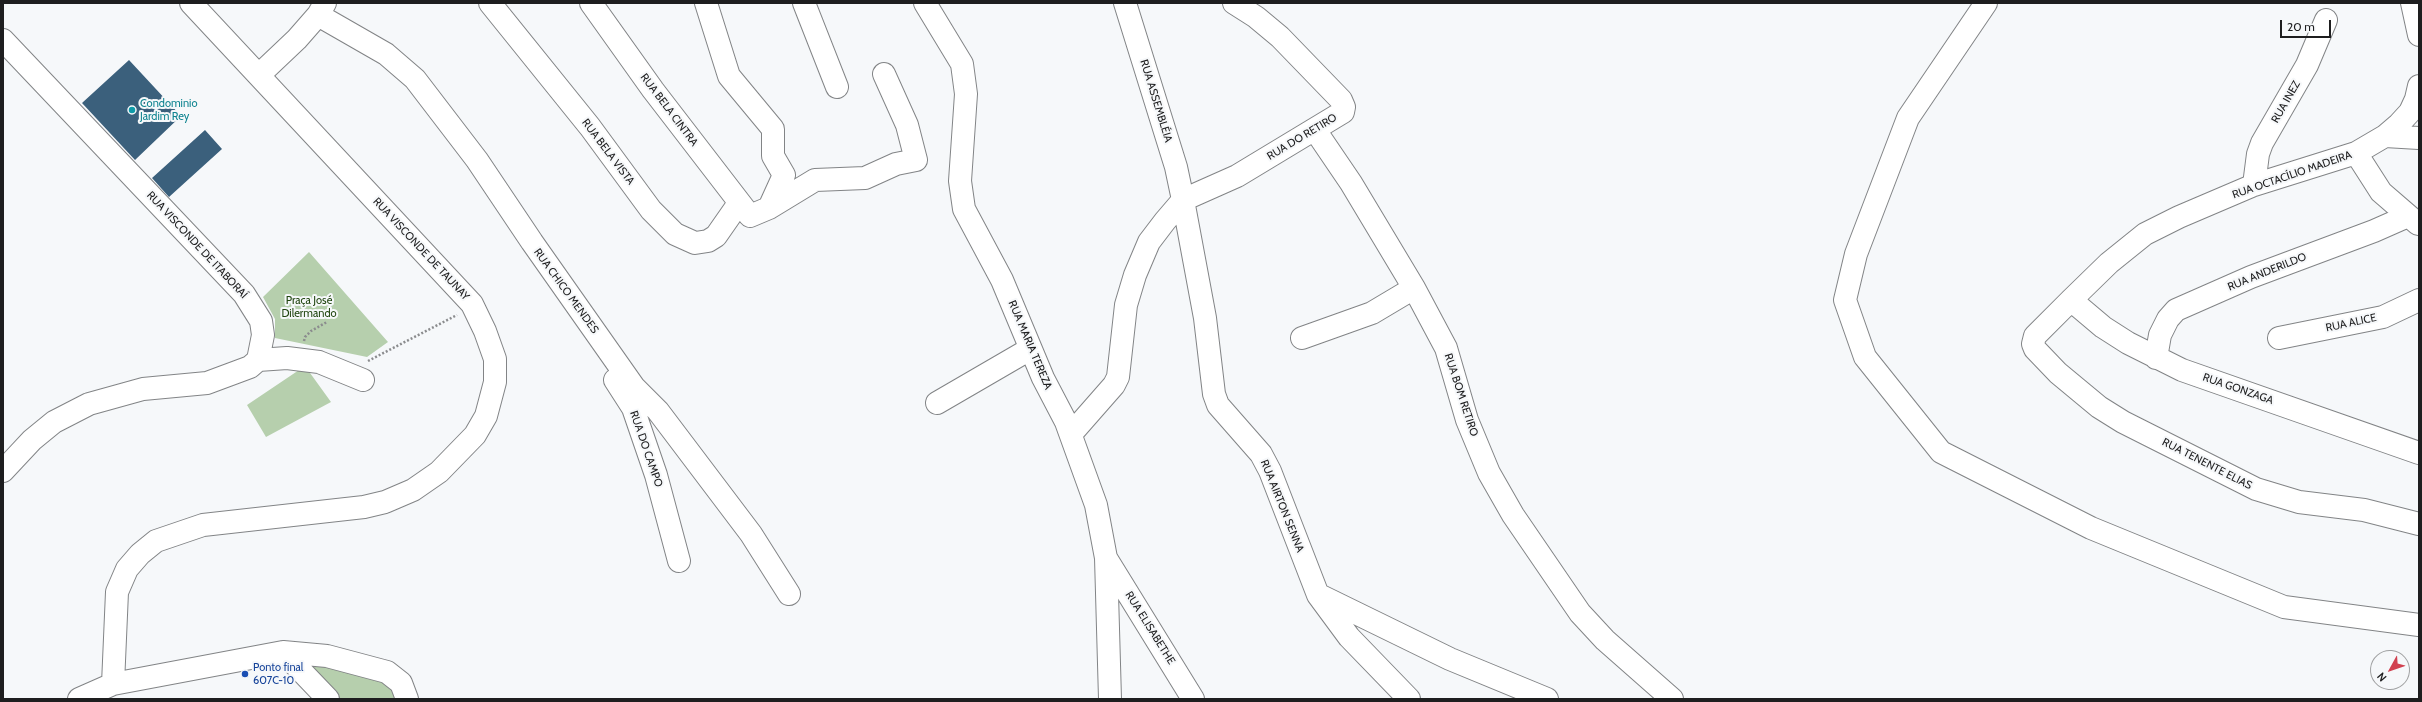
<!DOCTYPE html>
<meta charset="utf-8">
<style>
body{margin:0}
#map{position:relative;width:2422px;height:702px;overflow:hidden;background:#f6f8fa;font-family:Cabin,sans-serif}
canvas{display:block}
.frame{position:absolute;inset:0;border:4px solid #1e1e1f;pointer-events:none}
.north{position:absolute;left:2370px;top:650px;width:40px;height:40px;box-sizing:border-box;background:#f6f8fa;border:1px solid #a0a1a2;border-radius:50%;rotate:230deg;font-size:11px;font-weight:700;line-height:16px;text-align:center;color:#1e1e1f}
.north::after{content:'';display:block;margin:auto;width:14px;height:18px;background:#d14150;clip-path:polygon(50% 0,100% 100%,50% 72%,0 100%)}
.scale{position:absolute;left:2280px;top:20px;width:51px;height:18px;box-sizing:border-box;border:2px solid #1e1e1f;border-top:0;padding-left:5px;font-size:12px;line-height:14px;white-space:nowrap;color:#1e1e1f;-webkit-text-stroke:3px #f6f8fa;paint-order:stroke}
</style>
<div id="map">
<canvas width="2422" height="702"></canvas>
<div class="frame"></div>
<div class="north">N</div>
<div class="scale">20 m</div>
</div>
<script>
const context = document.querySelector('canvas').getContext('2d');
context.lineJoin = 'round';
function fill(path, color) { context.fillStyle = color; context.fill(path, 'evenodd'); }
const poly = rows => new Path2D(rows.map(r => 'M' + r).join(''));
function stroke(path, color, width, dash) { context.strokeStyle = color; context.lineWidth = width; context.lineCap = dash ? 'butt' : 'round'; context.setLineDash(dash || []); context.stroke(path); }
function label(font, color, halo, rows, align = 'center') {
  context.font = font + ' Cabin,sans-serif'; context.lineWidth = 4; context.setLineDash([]); context.textBaseline = 'middle'; context.strokeStyle = halo; context.fillStyle = color; for (const [text, x, y, turn = 0] of rows) {
    context.save(); context.translate(x, y); context.rotate((+turn || 0) * Math.PI / 180); context.textAlign = isNaN(turn) ? turn : align; if (halo) context.strokeText(text, 0, 0); context.fillText(text, 0, 0); context.restore();
  }
}
const green = poly([
 [309,252,388,342,367,357,275,338,275,319,263,297],
 [305,366,331,402,266,437,247,405],
 [313,661,391,684,399,699,330,699,307,663]
]);
const building = poly([
 [129,60,181,116,135,160,82,103],
 [205,130,222,149,169,197,152,178]
]);
const path = poly([
 [304,341,305,337,311,331,327,322],
 [368,361,457,315]
]);
const minor = poly([
 [490,3,590,127,651,210,675,234,695,243,708,241,716,236,739,203],
 [591,3,653,90,750,216,769,208,815,180,865,178,896,164,916,160,907,125,884,74],
 [706,3,729,76,773,129,773,156,784,175,769,208],
 [804,3,837,87],
 [925,3,962,64,966,94,960,181,964,209,1002,280,1043,378,1066,422,1096,505,1106,558,1110,699],
 [1125,3,1176,167,1183,200,1205,318,1214,394,1218,405,1261,454,1270,471,1318,595,1349,637,1409,699],
 [1986,3,1908,118,1856,254,1845,300,1865,357,1941,452,2091,528,2284,607,2419,625],
 [2412,3,2419,35],
 [318,15,386,54,415,79,477,160,532,242,634,387,658,411,751,534,789,594],
 [3,40,244,294,261,321,263,335,258,360,250,367,207,383,143,389,89,404,54,422,32,440,3,471],
 [259,75,297,39,318,15,325,3],
 [2419,86,2416,99,2410,112,2399,124,2385,136,2356,153,2254,185,2179,217,2145,234,2109,263,2071,300,2035,336,2033,344,2035,349,2058,373,2099,407,2123,422,2256,489,2299,502,2364,510,2419,524],
 [1315,130,1351,183,1414,288,1446,348,1467,420,1489,473,1513,515,1580,613,1605,640,1672,699],
 [2385,136,2419,138],
 [2356,153,2381,192,2418,224],
 [2254,185,2258,154,2262,143,2307,65,2326,20],
 [2071,300,2103,327,2128,343,2182,370,2419,453],
 [1302,338,1372,313,1414,288],
 [2279,338,2383,317,2419,300],
 [2156,358,2160,335,2168,319,2176,310,2251,277,2374,231,2408,216],
 [258,360,287,358,319,362,363,380],
 [615,380,633,408,656,475,679,561],
 [937,403,1030,349],
 [1071,434,1114,385,1118,377,1126,305,1135,275,1149,242,1165,221,1183,200,1237,176,1343,112,1344,107,1341,100,1280,37,1256,17,1234,3],
 [1106,558,1193,699],
 [1319,595,1450,659,1547,699],
 [283,652,328,699],
 [113,684,117,592,127,569,140,554,156,541,203,525,364,507,385,502,413,490,439,472,475,435,486,416,495,382,495,359,485,331,472,304,191,3],
 [79,699,113,684,283,652,327,656,387,672,401,683,407,699]
]);
const markers = [
 [132,110,4,"#0f9aa8"],
 [245,674,4,"#1a4fb4"]
];
const streetNames = [
 ["RUA ASSEMBLÉIA",1156,101,73],
 ["RUA INEZ",2286,102,-60],
 ["RUA BELA CINTRA",669,110,53],
 ["RUA DO RETIRO",1302,137,-31],
 ["RUA BELA VISTA",608,152,53],
 ["RUA OCTACÍLIO MADEIRA",2292,175,-19],
 ["RUA VISCONDE DE ITABORAÍ",197,245,47],
 ["RUA VISCONDE DE TAUNAY",421,249,47],
 ["RUA ANDERILDO",2267,272,-22],
 ["RUA CHICO MENDES",566,291,54],
 ["RUA ALICE",2351,323,-12],
 ["RUA MARIA TEREZA",1030,345,67],
 ["RUA GONZAGA",2238,389,19],
 ["RUA BOM RETIRO",1461,395,72],
 ["RUA DO CAMPO",646,449,71],
 ["RUA TENENTE ELIAS",2207,464,27],
 ["RUA AIRTON SENNA",1282,506,68],
 ["RUA ELISABETHE",1150,628,58]
];
const cultureNames = [
 ["Condominio",140,104],
 ["Jardim Rey",140,117]
];
const parkNames = [
 ["Praça José",309,301],
 ["Dilermando",309,314]
];
const transitNames = [
 ["Ponto final",253,668],
 ["607C-10",253,681]
];
fill(green, '#b6cfad');
fill(building, '#3b607c');
stroke(minor, '#828486', 24);
stroke(path, '#8b8c8e', 2.5, [2, 2]);
stroke(minor, '#fff', 22);
for (const [x, y, r, color] of markers) { const dot = new Path2D(); dot.arc(x, y, r, 0, 2 * Math.PI); context.fillStyle = color; context.fill(dot); stroke(dot, '#f6f8fa', 1.5); }
label('11px', '#1e1e1f', '#f6f8fa', streetNames);
label('11px', '#0d838f', '#f6f8fa', cultureNames, 'left');
label('11px', '#1e430d', '#f6f8fa', parkNames);
label('11px', '#164399', '#f6f8fa', transitNames, 'left');
</script>
